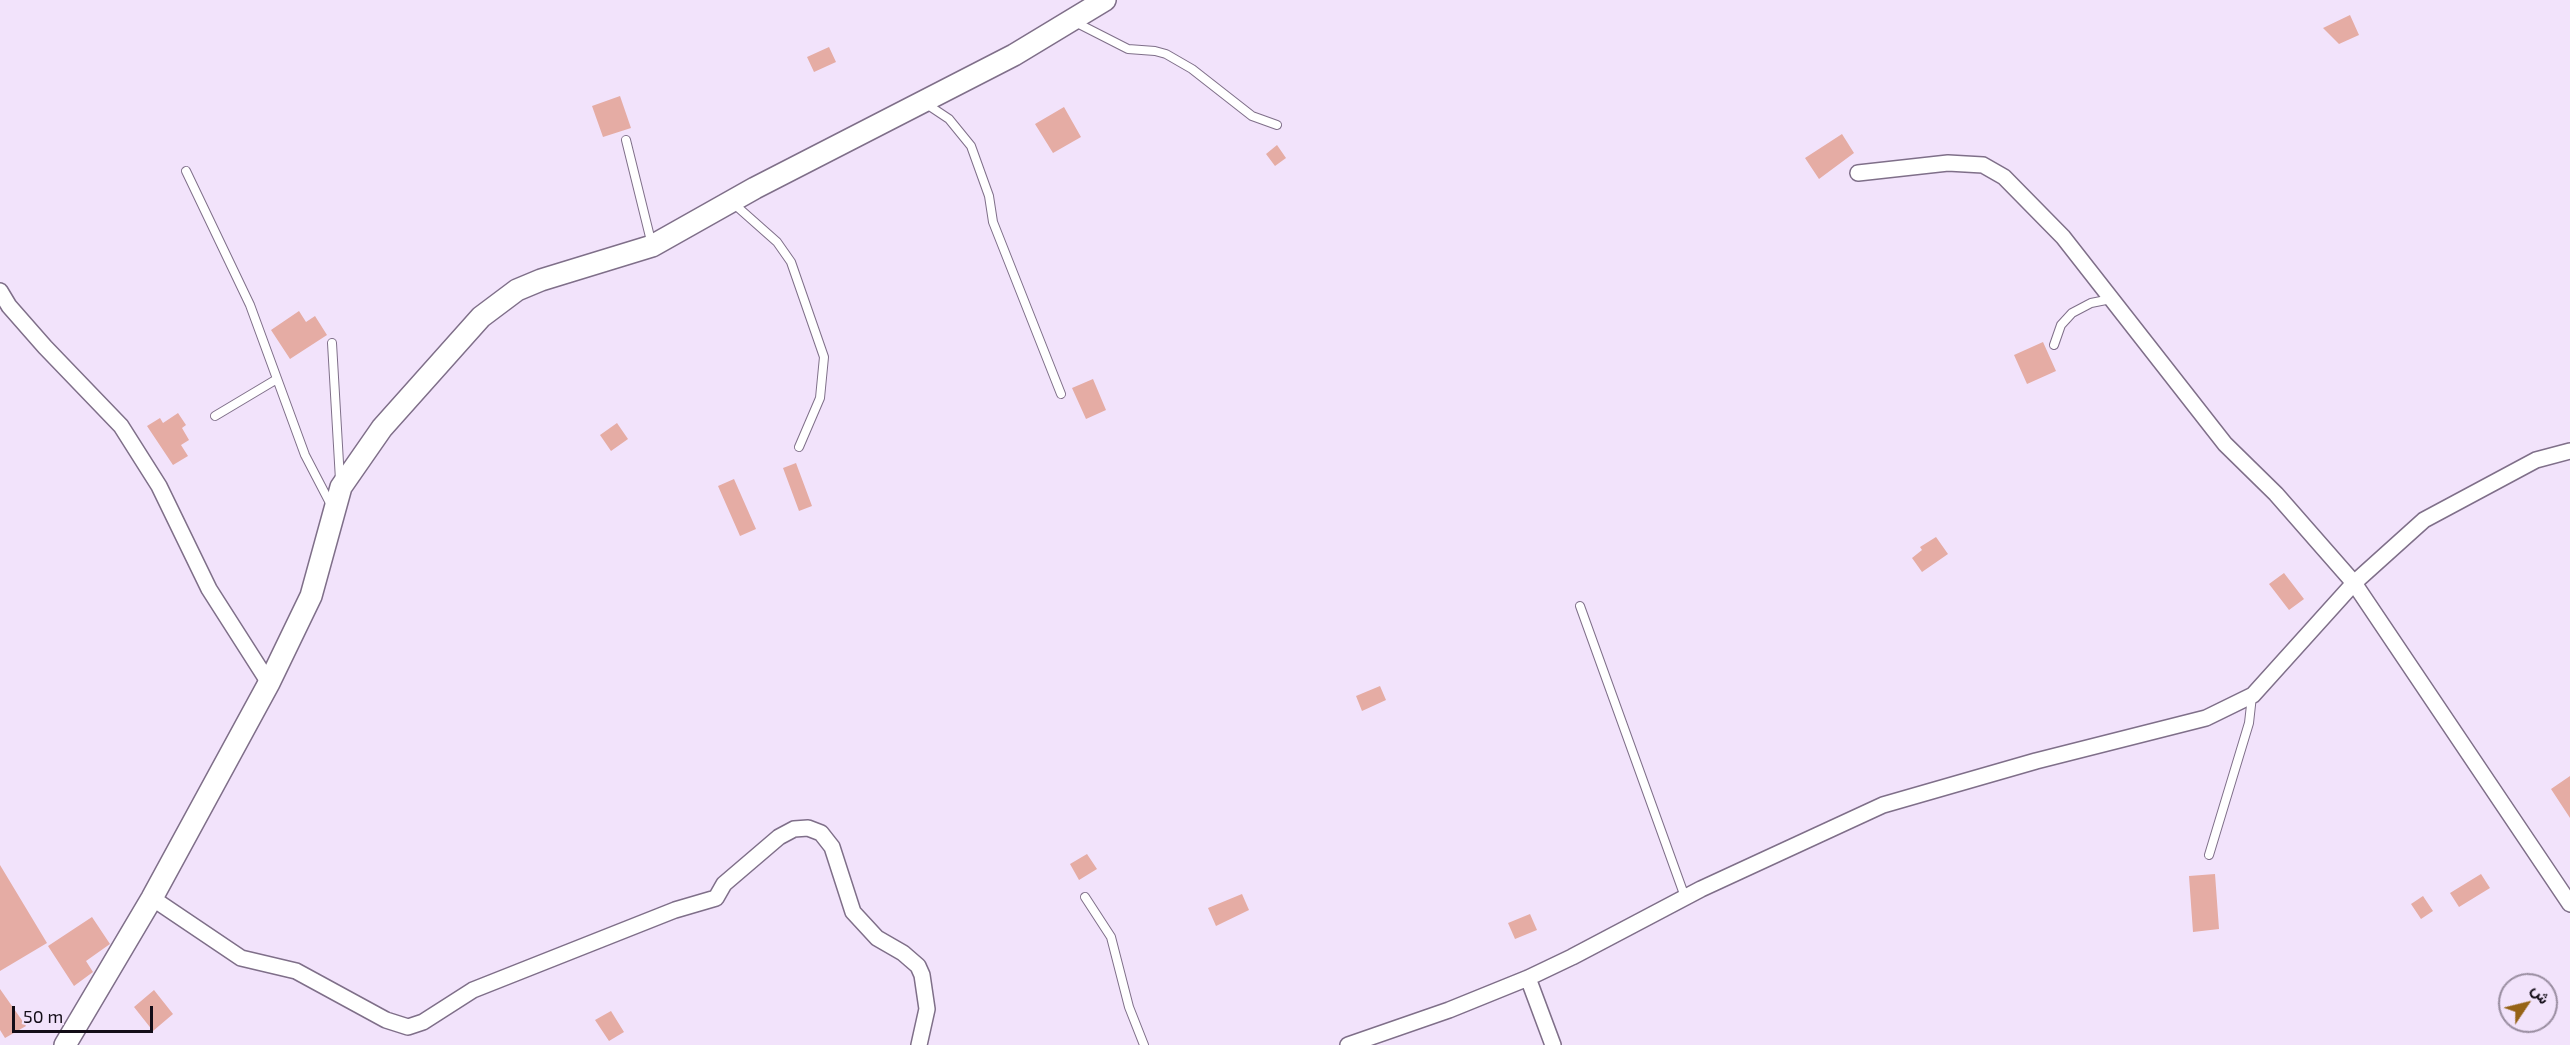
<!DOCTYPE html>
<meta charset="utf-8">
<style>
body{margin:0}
#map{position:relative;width:2570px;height:1045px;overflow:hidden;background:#f2e3fb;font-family:"Exo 2",Vazirmatn,sans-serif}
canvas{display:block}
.north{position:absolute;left:2498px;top:973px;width:60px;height:60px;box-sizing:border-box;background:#f2e3fb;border:2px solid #998da0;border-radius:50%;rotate:55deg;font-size:16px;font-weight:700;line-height:24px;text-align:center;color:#130d17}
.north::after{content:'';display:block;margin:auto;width:21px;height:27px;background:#966316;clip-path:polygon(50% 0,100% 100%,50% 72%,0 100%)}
.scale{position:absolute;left:12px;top:1006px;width:141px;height:27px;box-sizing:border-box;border:3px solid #130d17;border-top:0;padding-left:8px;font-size:18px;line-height:21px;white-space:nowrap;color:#130d17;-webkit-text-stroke:4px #f2e3fb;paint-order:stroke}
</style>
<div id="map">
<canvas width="2570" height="1045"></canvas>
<div class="north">ش</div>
<div class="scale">50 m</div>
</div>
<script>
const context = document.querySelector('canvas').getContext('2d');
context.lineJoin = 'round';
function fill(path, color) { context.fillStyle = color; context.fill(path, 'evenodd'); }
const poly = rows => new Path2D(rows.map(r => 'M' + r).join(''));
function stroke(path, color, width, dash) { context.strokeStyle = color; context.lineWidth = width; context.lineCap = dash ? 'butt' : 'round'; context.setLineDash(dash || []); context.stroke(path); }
const building = poly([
 [2350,15,2359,35,2339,44,2323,28],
 [829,47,836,62,814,72,807,57],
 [620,96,631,128,603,137,592,106],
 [1064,107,1081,137,1053,153,1035,124],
 [1842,134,1854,153,1819,179,1805,158],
 [1277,145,1286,158,1275,166,1266,154],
 [299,311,306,322,315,316,327,335,290,359,271,330],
 [2043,342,2056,371,2027,384,2014,355],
 [1093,379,1106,410,1086,419,1072,388],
 [178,413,186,425,182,428,189,440,181,445,188,456,173,465,147,426,160,418,163,423],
 [617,423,628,439,611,451,600,435],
 [796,463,812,506,799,511,783,468],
 [734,479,756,529,740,536,718,486],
 [1936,537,1948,554,1922,572,1912,558,1922,550,1920,547],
 [2284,573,2304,599,2289,610,2269,584],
 [1380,686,1386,700,1362,711,1356,696],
 [2570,776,2570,818,2551,789],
 [1087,854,1097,869,1079,880,1070,864],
 [0,865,47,943,0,971],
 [2215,874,2219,929,2193,932,2189,876],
 [2481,874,2490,888,2459,907,2450,893],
 [1242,894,1249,910,1216,926,1208,908],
 [2423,896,2433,911,2421,919,2411,904],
 [1530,914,1537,930,1515,939,1508,923],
 [92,917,110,944,86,961,93,972,74,986,48,946],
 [0,989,26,1026,5,1038,0,1030],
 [154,990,173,1014,153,1031,134,1007],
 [611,1011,624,1032,609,1041,595,1020]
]);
const lane = poly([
 [1075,22,1128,49,1155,51,1166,54,1192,69,1252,116,1277,125],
 [925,103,949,119,971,146,989,196,993,222,1061,394],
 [626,140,652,245],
 [186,171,250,305,305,455,331,505],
 [733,203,777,242,791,262,824,357,820,398,799,447],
 [332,343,340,480],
 [2054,345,2061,325,2072,313,2091,303,2111,299],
 [215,416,277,379],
 [1580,606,1685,897],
 [2209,855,2249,723,2252,696],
 [1085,897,1111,937,1129,1007,1144,1045]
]);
const street = poly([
 [1858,173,1948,163,1983,165,2004,177,2063,237,2225,444,2276,494,2354,583,2570,904],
 [0,291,9,306,45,347,121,426,159,486,209,589,269,683],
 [152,898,241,958,296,971,386,1020,408,1027,423,1022,473,990,675,910,716,898,724,884,779,837,794,829,808,828,821,833,832,847,853,912,877,938,903,953,918,966,922,975,927,1009,919,1045],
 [1528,978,1553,1045],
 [1348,1045,1449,1010,1528,978,1572,957,1701,889,1883,805,2036,761,2206,718,2253,695,2354,583,2424,520,2536,460,2570,451]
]);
const secondary = poly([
 [65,1045,152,898,269,683,311,596,341,487,382,428,481,317,517,290,541,280,652,246,755,188,1014,55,1105,0]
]);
fill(building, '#e5aca4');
stroke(lane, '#7f6f89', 10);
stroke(street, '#7f6f89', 18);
stroke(secondary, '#7f6f89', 24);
stroke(lane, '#fff', 8);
stroke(street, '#fff', 15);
stroke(secondary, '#fff', 21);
</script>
